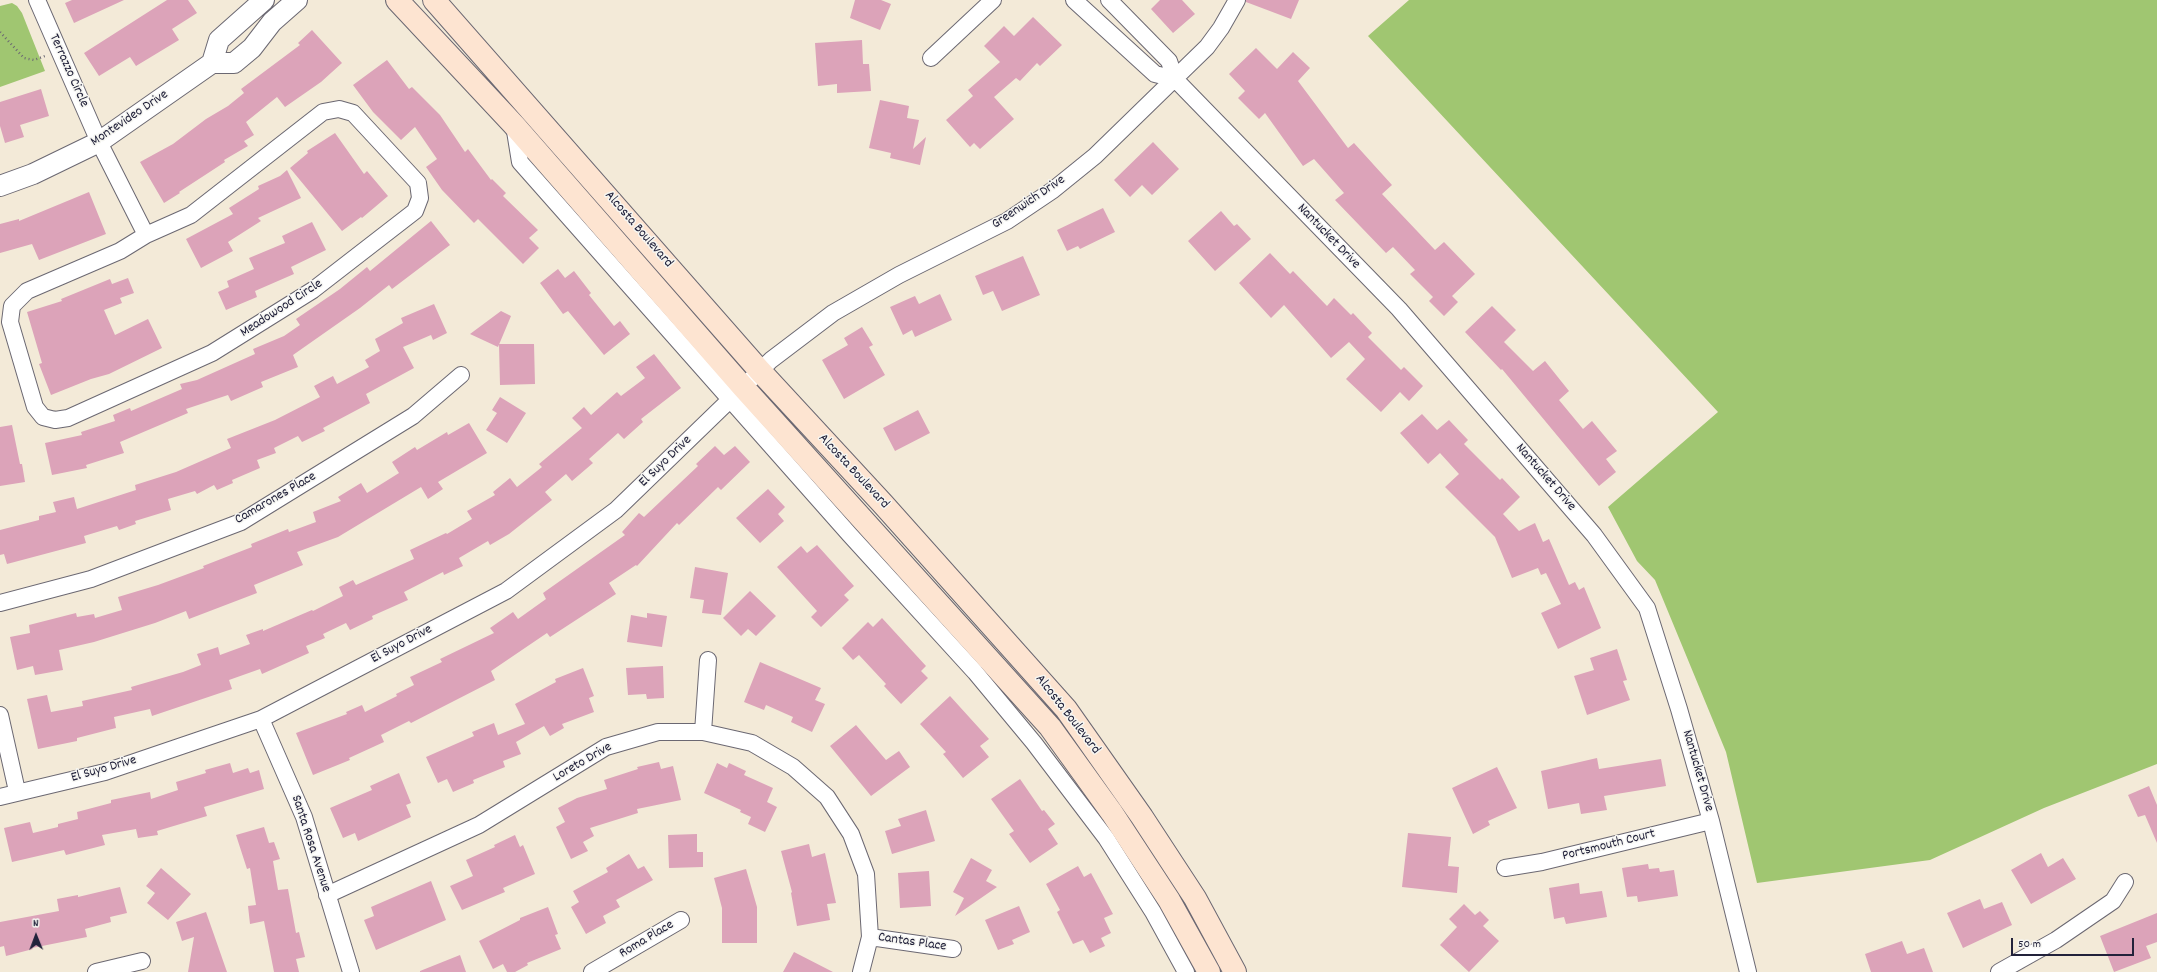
<!DOCTYPE html>
<style>
body{margin:0}
#map{position:relative;width:2157px;height:972px;overflow:hidden;background:#f3ead8;font-family:Dekko,sans-serif}
canvas{display:block}
.north{position:absolute;left:16px;top:916px;width:40px;height:40px;-webkit-text-stroke:3px #f6f6f2;paint-order:stroke;rotate:359deg;font-size:11px;font-weight:700;line-height:16px;text-align:center;color:#22223b}
.north::after{content:'';display:block;margin:auto;width:14px;height:18px;background:#22223b;clip-path:polygon(50% 0,100% 100%,50% 72%,0 100%)}
.scale{position:absolute;left:2011px;top:938px;width:123px;height:18px;box-sizing:border-box;border:2px solid #22223b;border-top:0;padding-left:5px;font-size:12px;line-height:14px;white-space:nowrap;color:#22223b;-webkit-text-stroke:3px #f6f6f2;paint-order:stroke}
</style>
<div id="map">
<canvas width="2157" height="972"></canvas>
<div class="north">N</div>
<div class="scale">50 m</div>
</div>
<script>
const context = document.querySelector('canvas').getContext('2d');
context.lineJoin = 'round';
function fill(path, color) { context.fillStyle = color; context.fill(path, 'evenodd'); }
const poly = rows => new Path2D(rows.map(r => 'M' + r).join(''));
function stroke(path, color, width, dash) { context.strokeStyle = color; context.lineWidth = width; context.lineCap = dash ? 'butt' : 'round'; context.setLineDash(dash || []); context.stroke(path); }
function label(font, color, halo, rows, align = 'center') {
  context.font = font + ' Dekko,sans-serif'; context.lineWidth = 3; context.setLineDash([]); context.textBaseline = 'middle'; context.strokeStyle = halo; context.fillStyle = color; for (const [text, x, y, turn = 0] of rows) {
    context.save(); context.translate(x, y); context.rotate((+turn || 0) * Math.PI / 180); context.textAlign = isNaN(turn) ? turn : align; if (halo) context.strokeText(text, 0, 0); context.fillText(text, 0, 0); context.restore();
  }
}
const green = poly([
 [1409,0,2157,0,2157,764,2044,808,1930,860,1757,883,1726,752,1655,580,1637,561,1608,507,1718,412,1368,36],
 [12,3,17,6,22,13,45,71,0,87,0,6]
]);
const building = poly([
 [72,0,124,0,74,23,65,3],
 [167,0,188,0,197,13,172,29,179,40,136,66,130,57,99,76,84,53],
 [855,0,881,0,891,4,880,30,850,18],
 [1160,0,1182,0,1195,14,1173,33,1151,9],
 [1246,0,1299,0,1291,19,1246,2],
 [1033,17,1062,45,1040,66,1037,63,1020,81,1016,78,994,97,1014,119,980,149,974,143,970,147,946,120,973,96,968,90,1000,62,984,46,1004,26,1014,36],
 [312,30,342,63,321,82,285,107,277,97,246,122,254,135,244,141,248,146,224,160,225,162,179,192,180,193,164,203,140,162,173,144,206,119,228,106,244,93,241,89,300,45,298,43],
 [862,40,863,64,869,64,871,91,837,93,837,84,818,86,815,43],
 [1256,48,1277,69,1293,52,1310,68,1298,81,1348,148,1354,143,1392,185,1382,194,1435,250,1444,242,1475,274,1452,296,1458,302,1444,316,1429,301,1433,297,1410,274,1415,270,1393,247,1386,253,1335,200,1344,193,1314,159,1303,166,1265,113,1259,119,1238,98,1245,91,1229,74],
 [387,60,409,89,412,87,440,115,465,152,468,149,491,180,492,179,506,193,503,196,538,230,529,238,539,248,523,264,478,219,474,223,442,190,426,167,437,159,415,127,401,140,373,112,353,85],
 [41,89,49,116,20,125,24,137,5,143,0,126,0,102],
 [880,100,909,106,907,118,919,120,913,149,926,137,920,165,890,158,891,153,869,148],
 [335,133,364,174,367,171,388,196,362,218,361,217,342,231,290,168,308,153,307,151],
 [1153,142,1179,169,1152,195,1142,185,1130,197,1114,180],
 [287,170,301,198,258,218,261,221,228,242,233,251,201,268,186,239,233,214,229,208,259,189,258,186,280,176],
 [89,192,106,234,39,260,32,244,0,253,0,224,19,219,19,221],
 [1103,208,1115,232,1080,249,1078,246,1067,251,1057,230],
 [1221,211,1234,226,1237,224,1251,239,1215,271,1188,241],
 [431,221,450,245,392,289,389,285,360,308,293,355,298,367,261,382,263,387,231,401,228,395,186,409,188,413,120,442,124,453,86,465,87,468,52,475,45,443,82,435,81,432,115,421,113,415,130,408,131,411,182,389,180,384,197,380,255,354,253,349,284,336,300,325,296,319,340,289,367,267,370,271],
 [312,222,326,250,291,267,294,274,255,291,257,297,226,310,218,292,229,287,227,281,254,269,249,258,285,243,282,236],
 [1270,253,1290,274,1293,271,1327,306,1334,298,1351,315,1353,313,1372,333,1368,337,1401,370,1404,367,1423,386,1409,401,1400,392,1381,412,1346,379,1365,359,1349,342,1331,358,1284,305,1271,318,1239,283],
 [1023,256,1040,295,1002,311,993,291,983,295,975,276],
 [558,269,565,278,574,271,591,293,589,295,614,326,620,321,630,334,604,355,568,311,563,314,540,283],
 [128,278,134,293,120,298,122,303,104,310,115,335,148,319,162,348,109,374,91,379,51,395,39,364,42,363,27,312,62,301,61,299,110,279,112,284],
 [940,294,952,320,915,337,912,330,903,335,890,307,915,296,919,304],
 [434,304,447,333,433,340,431,335,403,347,414,368,366,394,370,403,323,428,325,431,302,442,298,436,274,448,276,453,257,460,260,468,232,480,233,483,217,490,214,485,197,494,195,491,168,499,171,510,135,521,136,524,119,530,117,526,84,536,86,543,7,564,4,554,0,555,0,530,39,520,39,516,56,512,53,502,74,497,77,509,136,490,135,485,176,472,231,448,227,439,275,420,320,397,314,386,333,376,337,384,369,367,365,360,380,351,375,339,403,323,401,318],
 [1492,306,1516,330,1504,342,1533,371,1545,361,1569,391,1559,400,1583,429,1592,421,1617,451,1606,459,1616,472,1599,486,1502,369,1501,370,1465,332],
 [501,311,511,316,498,347,470,334],
 [862,327,873,345,869,347,885,375,844,399,822,360,848,345,844,338],
 [499,344,534,344,535,384,500,385],
 [654,354,681,388,641,419,643,422,624,439,618,433,589,459,593,463,572,481,566,474,545,492,552,500,509,534,490,545,488,541,459,558,463,566,444,575,443,572,404,592,408,600,372,616,373,619,350,630,346,623,323,634,325,638,306,646,309,653,262,674,260,669,229,680,232,689,152,716,150,709,114,717,116,728,77,738,77,741,38,749,27,699,47,695,51,712,83,706,82,701,132,690,131,687,183,672,201,665,197,654,218,647,220,655,250,644,246,635,263,629,263,631,312,610,313,611,343,596,339,587,353,580,356,585,414,559,410,550,446,533,447,534,472,519,467,511,495,495,493,492,510,478,517,487,542,467,539,464,582,428,572,418,584,407,591,415,617,392,621,396,645,378,636,367],
 [500,397,526,413,507,443,486,430,497,413,492,410],
 [918,410,930,433,895,451,883,428],
 [1422,414,1437,430,1449,420,1468,440,1464,444,1500,480,1502,478,1520,497,1503,514,1519,531,1535,523,1543,542,1549,539,1569,585,1575,582,1579,590,1584,587,1601,628,1558,649,1541,613,1561,604,1546,573,1541,575,1538,568,1512,578,1495,537,1445,487,1459,474,1440,453,1428,464,1400,433],
 [469,423,487,453,438,482,443,489,428,499,421,487,338,537,297,552,303,565,254,585,257,593,189,619,186,611,155,623,94,642,59,650,63,670,35,675,33,666,17,670,10,637,30,633,29,625,76,613,77,617,94,614,95,618,122,610,118,597,158,585,204,568,203,566,252,547,251,544,288,529,289,532,316,522,313,512,341,501,338,497,361,483,367,493,399,473,392,462,415,447,417,450,447,432,448,435],
 [12,425,20,464,22,464,25,482,0,486,0,427],
 [715,446,724,455,735,446,750,462,721,490,718,487,679,525,677,523,637,566,636,565,609,583,616,594,550,637,547,633,491,671,495,680,411,723,409,721,381,735,384,742,349,758,350,760,313,775,296,733,347,714,346,712,362,705,365,712,397,696,396,694,414,685,410,677,442,662,440,659,494,633,490,628,513,612,518,619,546,599,543,593,625,535,622,532,639,513,644,517,698,466,696,464],
 [768,489,785,507,778,514,784,521,760,543,736,518],
 [817,545,854,586,844,595,849,600,821,627,811,617,817,611,777,567,801,546,807,553],
 [695,567,728,573,721,615,702,613,704,600,690,598],
 [750,591,776,616,756,636,748,629,741,636,723,618],
 [647,613,667,616,662,647,627,642,631,615,647,618],
 [882,618,926,666,921,671,928,678,901,704,884,686,886,684,859,655,853,660,842,648,868,622,873,627],
 [1617,649,1627,680,1623,681,1630,700,1587,715,1574,676,1594,670,1590,658],
 [760,662,821,688,815,700,825,704,812,732,791,722,793,717,766,705,764,710,744,702],
 [663,666,664,698,647,699,646,694,628,695,626,668],
 [583,668,594,696,589,698,594,712,562,724,564,728,550,736,544,726,516,742,521,754,503,761,505,767,473,780,474,783,453,792,447,779,438,783,426,757,474,736,472,732,494,723,498,735,525,724,515,704,556,682,555,679],
 [950,696,989,739,980,746,989,757,963,778,943,754,946,752,920,724],
 [856,725,886,760,899,751,910,767,871,796,830,746],
 [1597,758,1599,769,1661,759,1666,786,1604,796,1607,810,1581,814,1579,803,1548,809,1541,771],
 [659,762,661,769,673,766,681,800,637,809,638,813,590,828,594,836,583,842,588,851,571,859,556,827,565,822,558,808,577,798,607,789,604,780,638,769,637,767],
 [230,763,233,773,248,768,250,773,259,770,264,789,204,807,207,816,157,831,158,835,138,838,136,829,102,835,105,845,66,855,64,850,12,862,4,828,30,822,33,833,58,827,58,824,78,819,77,812,111,803,111,800,150,792,151,799,178,790,176,782,206,773,205,770],
 [717,763,727,768,729,763,746,771,744,775,773,788,767,802,777,807,765,832,748,824,751,817,740,812,741,810,704,793],
 [1497,767,1517,808,1488,821,1490,825,1473,834,1452,788],
 [399,773,411,803,406,805,411,817,358,841,355,833,343,838,330,808,372,790,370,786],
 [1020,779,1042,811,1044,810,1055,824,1048,829,1058,844,1030,863,1009,834,1014,831,991,799],
 [2149,786,2157,805,2157,843,2145,815,2138,817,2128,795],
 [926,810,935,841,892,854,885,831,901,826,898,819],
 [264,827,269,843,274,842,280,859,273,861,278,890,288,889,296,933,299,932,305,957,296,959,299,972,274,972,264,921,250,924,248,906,256,905,250,868,247,869,236,835],
 [1408,833,1451,837,1448,866,1459,867,1457,893,1402,887],
 [697,834,697,852,703,852,703,867,669,868,668,835],
 [515,835,520,847,523,845,535,874,503,888,505,892,462,910,450,886,473,876,466,860,495,847,494,845],
 [809,844,812,857,825,853,836,903,827,904,830,920,797,926,791,893,792,892,781,851],
 [2041,853,2048,867,2063,858,2076,879,2031,904,2011,870],
 [629,854,638,869,644,866,653,880,616,900,620,907,603,916,606,923,586,934,571,907,579,902,573,891,608,872,606,868],
 [971,858,992,870,986,881,997,887,955,916,964,898,953,892],
 [1648,864,1649,869,1659,868,1660,872,1674,870,1678,896,1638,902,1637,896,1627,897,1622,868],
 [1078,866,1084,877,1091,873,1113,914,1104,918,1111,933,1101,938,1105,946,1090,953,1083,940,1073,944,1057,912,1060,910,1046,884],
 [161,868,191,894,168,920,147,903,155,893,146,886],
 [746,869,757,907,757,943,722,943,722,908,714,878],
 [929,871,931,906,900,908,898,873],
 [431,881,446,920,376,950,364,920,374,916,371,907],
 [1579,883,1580,894,1602,891,1607,917,1566,924,1564,917,1554,919,1549,888],
 [120,887,127,913,110,917,111,922,85,929,87,937,32,948,33,949,6,956,4,946,0,947,0,922,59,911,57,899,78,895,78,897],
 [1980,899,1984,909,2002,902,2012,925,1963,948,1947,913],
 [1464,904,1475,915,1480,911,1489,920,1483,926,1499,941,1469,972,1440,945,1457,927,1449,919],
 [1019,906,1030,932,1012,940,1014,944,998,950,985,920],
 [548,907,558,934,555,935,561,949,527,963,528,965,515,972,507,972,503,964,493,969,479,941,520,920,520,918],
 [206,912,227,972,188,972,194,937,182,941,176,922],
 [2157,913,2157,942,2146,946,2151,958,2114,972,2100,936],
 [1902,941,1907,954,1924,948,1933,972,1871,972,1865,954],
 [794,952,833,972,783,972],
 [460,955,466,972,420,972,420,971]
]);
const path = poly([
 [0,32,24,58,34,60,45,56]
]);
const minor = poly([
 [37,0,99,142,146,235,191,215,323,112,339,109,353,113,418,183,420,198,415,211,313,290,212,353,68,418,55,420,43,417,35,407,10,322,12,306,27,291,120,251,146,235],
 [1074,0,1155,74,1175,79],
 [1109,0,1169,61,1175,79,1399,309,1594,535,1647,608,1679,709,1711,821,1748,972],
 [931,58,993,0],
 [514,125,520,162,850,535,975,672,1034,743,1106,838,1153,912,1186,972],
 [0,603,91,579,241,522,413,416,461,375],
 [0,715,17,791],
 [261,719,304,817,351,972],
 [703,732,708,660],
 [0,797,105,772,261,719,506,591,616,510,771,360,833,313,899,275,1007,221,1053,190,1095,156,1207,47,1221,28,1237,0],
 [1505,868,1542,862,1711,821],
 [327,895,479,825,606,747,658,732,703,732,752,743,793,767,827,797,851,834,866,874,870,937,861,972],
 [870,937,953,949],
 [96,972,142,961],
 [592,972,681,920],
 [1999,972,2056,940,2113,901,2125,882]
]);
const tertiary = poly([
 [212,63,219,40,264,0],
 [0,186,33,174,99,142,212,63,234,63,252,48,272,22,297,0]
]);
const secondary = poly([
 [397,0,514,125,743,387,1050,727,1112,813,1169,900,1209,972],
 [434,0,760,371,883,504,1066,709,1142,817,1195,898,1235,972]
]);
const streetNames = [
 ["Terrazzo Circle",68,71,66],
 ["Montevideo Drive",130,119,-34],
 ["Greenwich Drive",1029,203,-34],
 ["Alcosta Boulevard",638,230,49],
 ["Nantucket Drive",1328,237,46],
 ["Meadowood Circle",282,309,-33],
 ["El Suyo Drive",666,462,-44],
 ["Alcosta Boulevard",853,472,47],
 ["Nantucket Drive",1545,478,49],
 ["Camarones Place",276,499,-30],
 ["El Suyo Drive",402,645,-28],
 ["Alcosta Boulevard",1067,715,52],
 ["Loreto Drive",583,763,-30],
 ["El Suyo Drive",104,770,-16],
 ["Nantucket Drive",1697,771,74],
 ["Santa Rosa Avenue",310,844,72],
 ["Portsmouth Court",1609,846,-14],
 ["Roma Place",647,940,-31],
 ["Cantas Place",912,943,8]
];
fill(green, '#a0c671');
fill(building, '#dca3b9');
stroke(minor, '#6b6872', 18);
stroke(tertiary, '#6b6872', 22);
stroke(secondary, '#6b6872', 24);
stroke(path, '#6b6872', 2.5, [1, 3]);
stroke(minor, '#fff', 16);
stroke(tertiary, '#fff', 20);
stroke(secondary, '#fde4d1', 22);
label('14px', '#22223b', '#f6f6f2', streetNames);
</script>
